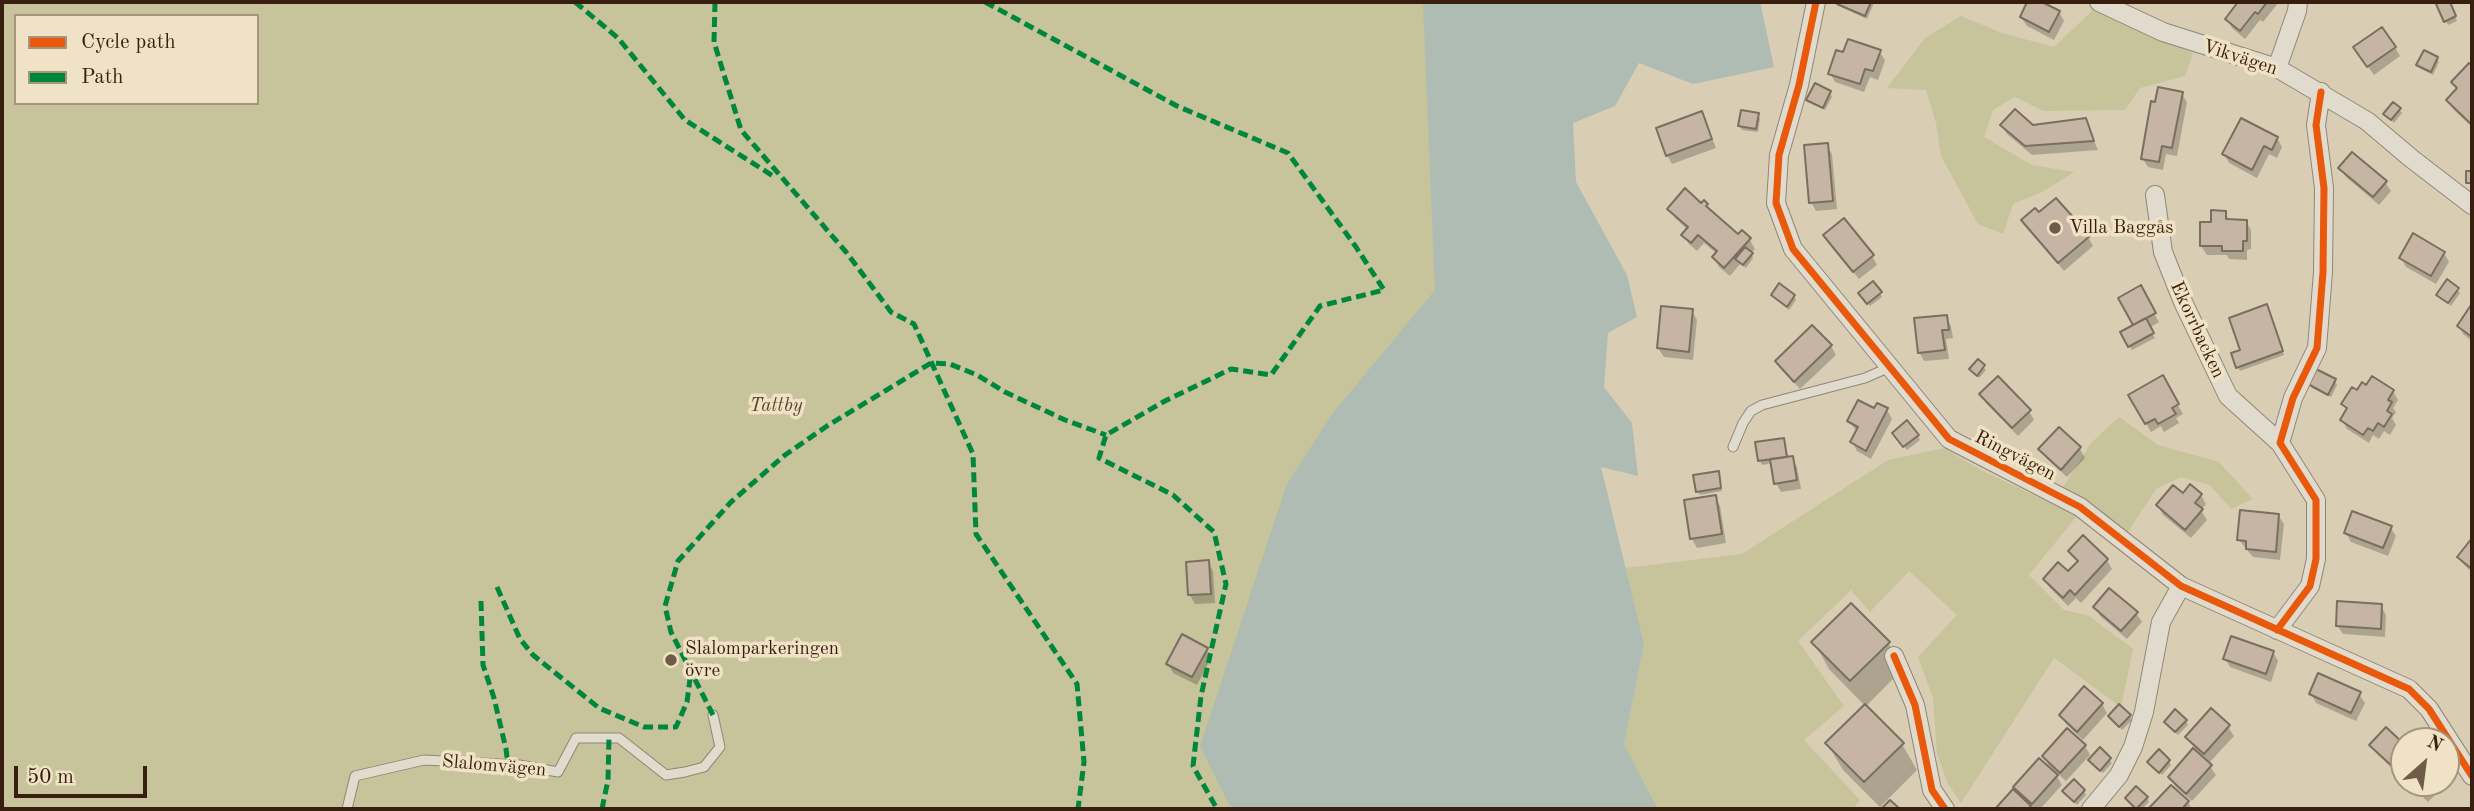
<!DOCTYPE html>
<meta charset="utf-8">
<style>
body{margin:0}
#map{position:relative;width:2474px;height:811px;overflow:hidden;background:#d9cdb4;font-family:"Old Standard TT",serif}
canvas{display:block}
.frame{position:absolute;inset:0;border:4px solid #381e0f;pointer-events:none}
.legend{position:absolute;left:14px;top:14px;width:245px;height:91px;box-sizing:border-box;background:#f0e2c4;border:2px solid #a6947c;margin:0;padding:9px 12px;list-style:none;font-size:21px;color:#381e0f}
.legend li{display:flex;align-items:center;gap:14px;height:35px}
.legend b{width:35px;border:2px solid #a6947c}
.north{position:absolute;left:2390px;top:727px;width:70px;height:70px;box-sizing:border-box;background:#f0e2c4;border:2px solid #a6947c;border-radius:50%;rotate:28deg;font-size:19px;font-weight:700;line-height:28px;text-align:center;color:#381e0f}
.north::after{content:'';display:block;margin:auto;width:24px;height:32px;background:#705b49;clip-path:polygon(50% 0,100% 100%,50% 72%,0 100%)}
.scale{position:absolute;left:14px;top:766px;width:133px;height:32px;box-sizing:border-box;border:4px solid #381e0f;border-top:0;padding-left:9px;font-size:21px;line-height:24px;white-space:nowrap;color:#381e0f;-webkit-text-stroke:5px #f0e2c4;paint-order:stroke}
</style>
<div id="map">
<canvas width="2474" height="811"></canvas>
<div class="frame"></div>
<ul class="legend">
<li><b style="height:9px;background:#e8590c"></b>Cycle path</li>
<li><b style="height:9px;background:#00873e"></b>Path</li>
</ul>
<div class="north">N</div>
<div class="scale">50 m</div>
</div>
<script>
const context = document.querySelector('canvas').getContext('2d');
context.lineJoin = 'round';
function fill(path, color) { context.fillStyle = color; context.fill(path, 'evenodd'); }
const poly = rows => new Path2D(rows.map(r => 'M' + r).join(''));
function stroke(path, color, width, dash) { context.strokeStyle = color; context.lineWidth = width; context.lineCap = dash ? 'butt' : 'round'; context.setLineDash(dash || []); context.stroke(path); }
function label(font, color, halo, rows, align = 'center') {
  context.font = font + ' "Old Standard TT",serif'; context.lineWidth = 7; context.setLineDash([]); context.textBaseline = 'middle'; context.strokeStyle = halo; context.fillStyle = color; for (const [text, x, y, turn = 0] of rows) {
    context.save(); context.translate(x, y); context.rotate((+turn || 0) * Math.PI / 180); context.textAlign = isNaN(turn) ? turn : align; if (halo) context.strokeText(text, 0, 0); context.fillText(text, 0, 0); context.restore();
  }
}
const green = poly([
 [2,2,1544,2,1550,809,2,809],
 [16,16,257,16,257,103,16,103],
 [2093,10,2193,53,2185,76,2140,88,2125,110,2043,111,2015,97,1993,110,1984,137,2032,165,2074,172,2042,192,2013,204,2003,234,1978,224,1941,156,1936,123,1926,90,1887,88,1925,38,1961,16,2002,33,2054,47],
 [2119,417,2158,445,2219,462,2253,499,2231,509,2210,485,2181,477,2156,489,2127,533,2062,489,2091,443],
 [1944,448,1977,468,2077,516,2029,575,2064,610,2089,616,2133,649,2121,707,2054,658,1961,803,1947,782,1937,753,1933,698,1918,657,1957,615,1909,571,1870,612,1851,590,1798,641,1844,706,1804,740,1860,800,1853,809,1658,809,1624,744,1644,644,1625,568,1742,554,1888,460]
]);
const water = poly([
 [1423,2,1760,2,1774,67,1693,84,1639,63,1615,106,1573,123,1576,182,1627,275,1637,317,1608,333,1604,387,1632,423,1638,476,1601,467,1644,644,1624,744,1658,809,1235,809,1229,804,1200,746,1287,484,1333,413,1435,290]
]);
const shadow = poly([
 [1840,2,1873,2,1874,3,1867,19,1841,7],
 [2029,2,2038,2,2059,12,2064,21,2054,40,2027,26,2021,17],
 [2241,2,2279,2,2263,22,2260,20,2245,39,2232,28,2227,19],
 [2445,2,2449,2,2457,21,2448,25,2438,4],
 [2395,47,2400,56,2374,75,2361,57],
 [1879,51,1885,60,1878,80,1870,77,1864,92,1835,82,1830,73,1844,55],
 [2437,58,2439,62,2433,75,2421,69,2418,65],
 [2470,65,2472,68,2472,127,2453,109,2448,100,2458,90,2453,82],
 [1830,93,1832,97,1825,110,1811,103,1808,100],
 [2181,93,2187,102,2177,156,2166,154,2163,170,2148,167,2142,158],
 [2394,104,2402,113,2394,123,2386,114],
 [1702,113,1716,148,1672,164,1667,155],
 [1758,115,1760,119,1758,132,1742,130,1740,126],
 [2085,120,2098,150,2032,155,2007,134,2002,126,2033,126],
 [2277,138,2282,147,2277,158,2269,154,2257,178,2229,163,2224,154],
 [1827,145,1832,154,1837,209,1816,211,1811,202],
 [2341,168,2385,182,2391,191,2379,205,2346,177],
 [1701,205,1707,205,1712,213,1739,236,1742,232,1750,240,1755,249,1751,253,1753,258,1746,268,1740,264,1730,276,1719,267,1714,258,1717,254,1704,243,1697,251,1689,244,1684,235,1688,230,1675,218,1669,209],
 [2225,212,2230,221,2246,221,2251,230,2251,249,2247,250,2247,260,2229,259,2227,255,2207,255,2201,246,2213,224],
 [2039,215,2088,237,2093,246,2064,271,2023,220],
 [1830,244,1872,256,1877,265,1859,279],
 [2444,253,2449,262,2436,284,2406,267,2401,258],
 [2140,288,2159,322,2149,328,2155,338,2132,350,2122,333,2135,326],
 [2457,289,2460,293,2451,306,2438,295],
 [1880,293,1882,297,1870,306,1863,297],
 [1773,295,1794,296,1796,300,1789,310],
 [2472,308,2472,341,2464,335,2459,327],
 [2268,310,2284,355,2240,371,2238,367,2242,351],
 [1692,311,1697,320,1693,360,1664,357,1658,348],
 [1946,317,1951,326,1953,338,1946,339,1949,359,1924,361,1919,352],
 [1831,346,1836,355,1800,389,1782,370,1777,361],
 [1978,361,1986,370,1979,378,1971,369],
 [2162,378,2183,414,2176,418,2179,423,2164,432,2161,426,2151,432,2130,396],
 [2335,381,2337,385,2331,397,2312,388,2310,384],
 [2393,391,2398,400,2393,408,2396,412,2392,418,2396,425,2390,435,2384,431,2379,439,2373,435,2369,443,2347,429,2342,420,2347,412,2343,404,2357,392],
 [1981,394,2029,411,2034,420,2018,436,1986,403],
 [1875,410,1887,410,1892,419,1871,459,1857,451,1852,442,1857,432,1849,421],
 [2059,429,2080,449,2085,458,2067,477,2046,458,2041,449],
 [1918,436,1920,440,1907,450,1896,437],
 [1783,440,1788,458,1792,458,1797,467,1801,489,1781,492,1776,483,1773,463,1762,465,1760,461],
 [1718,473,1722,491,1700,495,1698,491],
 [2201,495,2206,504,2201,510,2207,520,2191,538,2163,515,2158,506,2183,496],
 [1715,497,1720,506,1726,543,1697,548,1692,539],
 [2278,515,2284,524,2280,560,2253,557,2239,540],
 [2390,527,2396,536,2388,556,2351,542,2346,533],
 [2472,540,2472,572,2465,566,2459,557],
 [2070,551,2107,560,2112,569,2081,603,2076,598,2068,606,2050,588,2045,579,2068,574,2078,563],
 [1208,562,1213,571,1215,603,1195,604,1190,595],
 [2381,606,2386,615,2385,637,2343,634,2337,625],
 [2095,607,2136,613,2142,622,2127,639,2100,616],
 [1814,642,1888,643,1903,669,1865,707,1902,744,1917,770,1880,807,1843,770,1827,743,1865,706,1829,669],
 [1206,649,1211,658,1197,685,1173,673,1168,664],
 [2273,652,2278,661,2271,682,2230,667,2225,658],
 [2311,694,2359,694,2365,703,2356,721,2316,703],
 [2102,704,2107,713,2083,740,2066,724,2061,715],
 [2129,716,2132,720,2122,730,2110,717],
 [2186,721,2188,725,2178,735,2168,726],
 [2228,727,2234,736,2208,764,2216,775,2192,801,2175,786,2170,777,2195,749,2187,738],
 [2371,745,2404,747,2404,780,2377,754],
 [2085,746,2090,755,2066,781,2053,770,2062,785,2040,809,2035,809,2028,803,2031,809,1997,809,2013,792,2023,800,2015,787,2052,771,2044,757],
 [2100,750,2112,763,2103,773,2093,764],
 [2169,761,2171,765,2162,775,2149,762],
 [2408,783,2441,783,2443,787,2428,802],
 [2171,787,2188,802,2192,809,2151,809],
 [2084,791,2086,795,2077,805,2064,792],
 [2147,798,2149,802,2142,809,2137,809,2127,799]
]);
const building = poly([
 [1838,2,1871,2,1865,16,1837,4,1838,2],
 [2027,2,2042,2,2060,11,2049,32,2020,17,2027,2],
 [2238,2,2267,2,2258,14,2255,12,2240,31,2225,19,2238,2],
 [2440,2,2450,2,2456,16,2444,22,2436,4,2440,2],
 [2382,27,2396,47,2367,67,2353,47,2382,27],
 [1848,39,1881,50,1873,71,1865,69,1860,84,1828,74,1836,50,1843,52,1848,39],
 [2424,50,2438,57,2431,72,2416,65,2424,50],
 [2469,63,2472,65,2472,125,2446,100,2457,88,2451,82,2469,63],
 [1815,83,1831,91,1823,108,1806,100,1815,83],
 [2158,87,2183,92,2172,148,2162,146,2159,162,2141,159,2151,101,2155,102,2158,87],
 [2393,102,2401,108,2391,120,2383,114,2393,102],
 [2015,109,2033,125,2086,118,2094,141,2025,146,2000,125,2015,109],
 [1741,110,1759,113,1756,129,1738,126,1741,110],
 [1702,111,1712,139,1666,156,1656,128,1702,111],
 [2241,118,2278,137,2272,150,2264,146,2252,170,2222,154,2241,118],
 [1828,143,1833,201,1809,203,1804,145,1828,143],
 [2352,152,2387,181,2373,197,2338,168,2352,152],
 [2466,171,2472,171,2472,183,2466,183,2466,171],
 [1685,188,1701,203,1704,200,1708,204,1706,206,1738,234,1742,230,1751,238,1724,268,1712,257,1717,251,1698,235,1691,243,1681,235,1688,227,1667,209,1685,188],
 [2056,198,2090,236,2058,263,2021,220,2035,208,2039,212,2056,198],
 [2211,210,2226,211,2226,219,2247,220,2247,241,2243,241,2243,251,2222,251,2222,246,2200,246,2200,222,2211,222,2211,210],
 [1844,218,1874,255,1853,272,1823,235,1844,218],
 [2413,233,2445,252,2431,276,2399,258,2413,233],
 [1745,247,1753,253,1743,265,1735,259,1745,247],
 [2447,279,2459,288,2448,303,2436,295,2447,279],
 [1873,281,1882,292,1867,304,1858,293,1873,281],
 [1779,283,1795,295,1787,307,1771,295,1779,283],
 [2141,285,2156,313,2133,325,2118,298,2141,285],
 [2267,304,2283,351,2236,368,2231,353,2240,350,2229,318,2267,304],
 [2471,305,2472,306,2472,337,2457,326,2471,305],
 [1661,306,1693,309,1689,352,1657,348,1661,306],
 [1947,315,1949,330,1942,330,1945,350,1918,353,1914,318,1947,315],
 [2146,318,2154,333,2128,347,2120,332,2146,318],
 [1812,325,1832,345,1794,382,1775,361,1812,325],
 [1978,359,1985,365,1977,376,1969,369,1978,359],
 [2316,369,2336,379,2328,395,2308,384,2316,369],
 [2163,375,2179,404,2172,408,2176,414,2158,424,2155,419,2145,424,2128,395,2163,375],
 [1998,376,2031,410,2012,428,1979,394,1998,376],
 [2372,376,2394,390,2388,400,2392,402,2387,411,2392,414,2384,427,2378,423,2373,431,2368,428,2363,435,2340,420,2347,408,2341,404,2352,387,2357,390,2362,382,2366,385,2372,376],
 [1858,400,1874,408,1877,403,1888,408,1866,451,1850,442,1858,427,1847,421,1858,400],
 [1907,420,1919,435,1903,447,1892,433,1907,420],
 [2059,427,2081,447,2061,470,2038,449,2059,427],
 [1784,438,1787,457,1758,461,1755,442,1784,438],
 [1793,456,1797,480,1774,484,1770,459,1793,456],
 [1719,471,1721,488,1696,492,1693,475,1719,471],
 [2190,484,2202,494,2195,503,2203,509,2185,530,2156,505,2173,485,2183,493,2190,484],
 [1716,495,1722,534,1690,539,1684,500,1716,495],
 [2240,510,2279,514,2276,552,2246,549,2246,541,2237,540,2240,510],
 [2352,511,2392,526,2383,548,2344,533,2352,511],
 [2083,535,2108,559,2075,595,2070,590,2063,598,2043,579,2058,562,2068,571,2078,561,2068,551,2083,535],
 [2472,538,2472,569,2457,557,2472,538],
 [1209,560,1211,594,1188,595,1186,562,1209,560],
 [2109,588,2138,612,2121,631,2093,607,2109,588],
 [2337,601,2382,604,2381,629,2336,626,2337,601],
 [1851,603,1890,642,1850,681,1811,642,1851,603],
 [1182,634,1208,648,1192,677,1166,664,1182,634],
 [2231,636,2274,651,2266,674,2223,659,2231,636],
 [2318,673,2361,692,2351,713,2309,694,2318,673],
 [2084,686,2103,703,2077,732,2059,715,2084,686],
 [1865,704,1904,743,1864,782,1825,743,1865,704],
 [2119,704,2131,715,2119,727,2108,716,2119,704],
 [2211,708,2230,725,2204,754,2185,737,2211,708],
 [2175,709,2187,720,2175,732,2164,722,2175,709],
 [2386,727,2404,744,2404,777,2369,745,2386,727],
 [2067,728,2086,745,2060,773,2042,756,2067,728],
 [2100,747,2111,758,2100,771,2088,760,2100,747],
 [2193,748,2212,765,2186,794,2168,777,2193,748],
 [2159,749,2170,760,2159,773,2147,762,2159,749],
 [2039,758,2058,775,2032,804,2013,787,2039,758],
 [2074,779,2085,790,2074,802,2062,791,2074,779],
 [2410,783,2433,783,2423,794,2410,783],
 [2171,785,2189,801,2182,809,2148,809,2171,785],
 [2136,786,2148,797,2136,809,2125,798,2136,786],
 [2013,789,2031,806,2028,809,1995,809,2013,789],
 [1890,800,1900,809,1881,809,1890,800]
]);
const lane = poly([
 [1733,447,1743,423,1751,411,1762,405,1865,378,1890,367],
 [347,809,355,776,424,760,519,765,558,772,576,738,619,738,666,775,685,772,704,767,720,747,713,715]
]);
const street = poly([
 [1816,2,1799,85,1779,155,1776,203,1793,249,1949,439,2080,507,2181,586,2409,689,2429,709,2472,776],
 [2099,2,2163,32,2277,68,2367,121,2412,159,2472,205],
 [2277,68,2297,11,2298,2],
 [2155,195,2163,252,2183,302,2228,396,2280,443],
 [2277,630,2310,586,2316,559,2316,500,2280,443,2293,398,2317,348,2323,272,2324,188,2316,125,2321,92],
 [1894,656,1915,705,1932,790,1945,809],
 [2091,809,2119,775,2133,747,2144,712,2161,622,2181,586]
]);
const quiet = poly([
 [575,2,618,38,685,120,773,176],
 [715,2,714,42,741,130,846,252,891,312,914,324,973,454,976,534,1077,684,1084,762,1078,809],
 [985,2,1177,106,1288,153,1356,247,1384,290,1320,306,1271,375,1231,369,1165,401,1106,435,1099,458,1173,495,1214,532,1226,584,1201,696,1193,766,1217,809],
 [497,587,520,639,533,655,599,708,644,727,676,727,687,702,691,671],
 [481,601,483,665,494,698,506,749,508,765],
 [713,715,671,632,665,606,678,561,731,502,785,455,827,426,931,363,950,364,977,375,1005,392,1065,420,1106,435],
 [602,809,608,780,609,738]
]);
const cycleway = poly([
 [1816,2,1799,85,1779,155,1776,203,1793,249,1949,439,2080,507,2181,586,2409,689,2429,709,2472,776],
 [2277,630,2310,586,2316,559,2316,500,2280,443,2293,398,2317,348,2323,272,2324,188,2316,125,2321,92],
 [1894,656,1915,705,1932,790,1945,809]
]);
const markers = [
 [2055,228,7,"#705b49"],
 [671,660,7,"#705b49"]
];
const streetNames = [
 ["Vikvägen",2240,58,18],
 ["Ekorrbacken",2197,330,65],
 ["Ringvägen",2015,456,27],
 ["Slalomvägen",494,766,5]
];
const poiNames = [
 ["Villa Baggås",2069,228],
 ["Slalomparkeringen",685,649],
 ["övre",685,671]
];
const parkNames = [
 ["Tattby",776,406]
];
fill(green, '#c7c39a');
fill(water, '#aebcb3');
fill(shadow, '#0003');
fill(building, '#c7b5a3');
stroke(building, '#796f60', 2);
stroke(lane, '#908676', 11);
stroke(street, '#908676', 20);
stroke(lane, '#e1dbce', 9);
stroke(street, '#e1dbce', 18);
stroke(quiet, '#00873e', 5, [10, 5]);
stroke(cycleway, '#e8590c', 7);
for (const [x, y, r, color] of markers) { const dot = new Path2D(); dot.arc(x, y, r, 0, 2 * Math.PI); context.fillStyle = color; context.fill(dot); stroke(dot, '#f0e2c4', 2.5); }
label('19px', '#381e0f', '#f0e2c4', streetNames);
label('19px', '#381e0f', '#f0e2c4', poiNames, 'left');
label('italic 19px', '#58452c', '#f0e2c4', parkNames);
</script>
